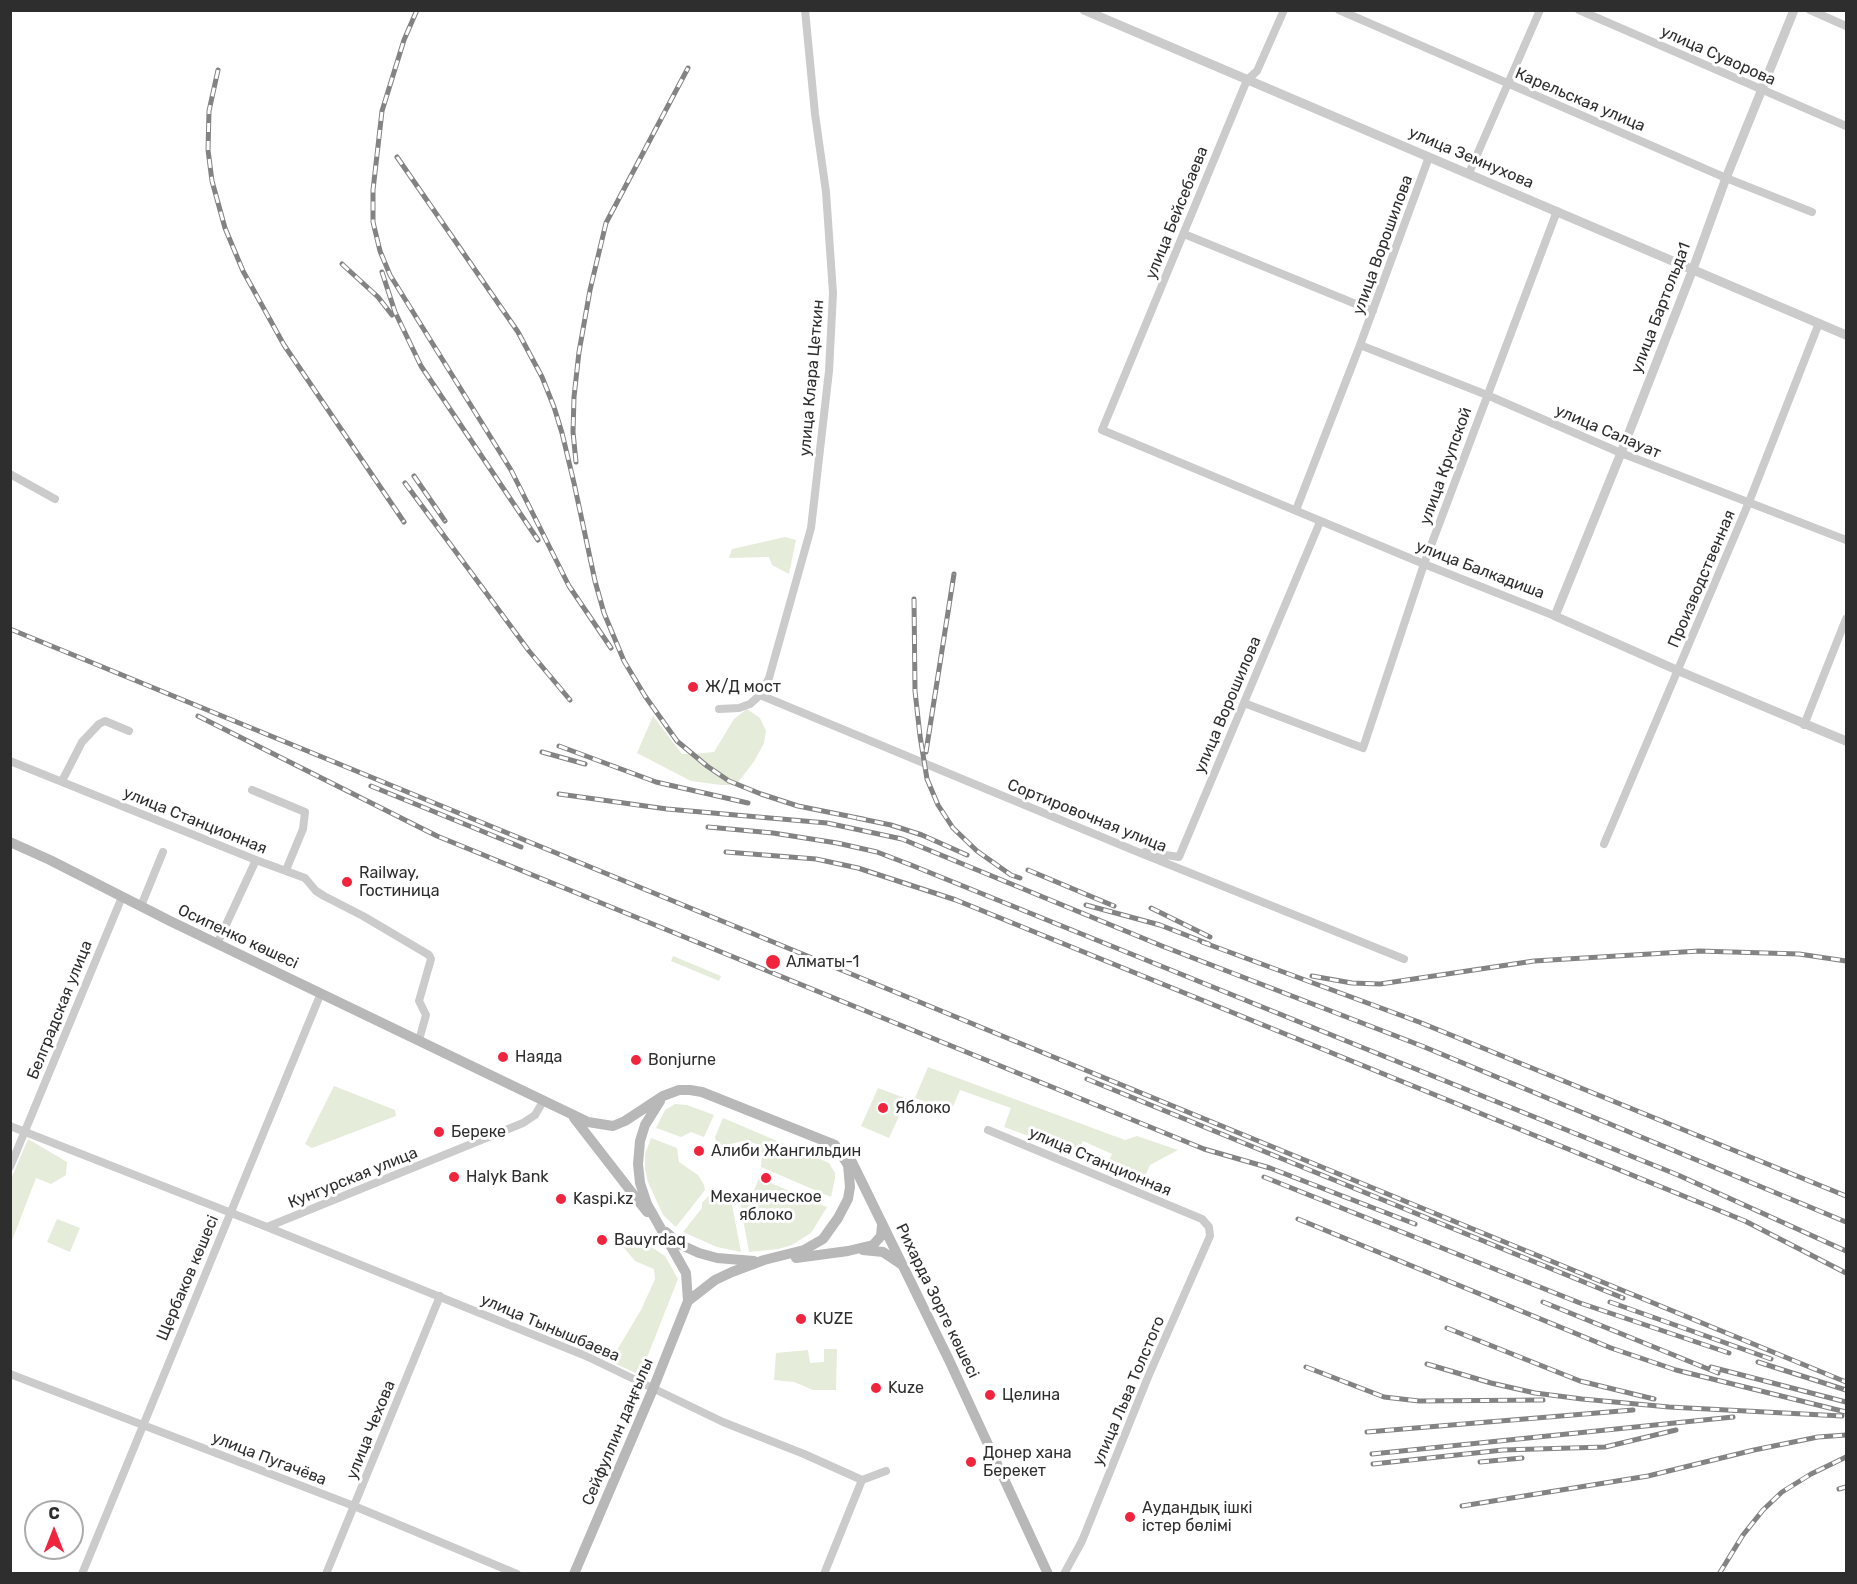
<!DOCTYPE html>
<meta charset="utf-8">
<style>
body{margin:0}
#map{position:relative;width:1857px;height:1584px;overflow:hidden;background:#fff;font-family:Rubik,sans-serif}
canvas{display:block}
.frame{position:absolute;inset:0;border:12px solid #2e2e2e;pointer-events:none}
.north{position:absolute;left:24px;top:1500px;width:60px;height:60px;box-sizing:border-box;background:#fff;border:2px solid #ababab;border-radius:50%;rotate:0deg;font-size:16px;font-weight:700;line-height:24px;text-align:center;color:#2e2e2e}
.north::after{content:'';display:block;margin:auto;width:21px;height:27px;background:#f1243e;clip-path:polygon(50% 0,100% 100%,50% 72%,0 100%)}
</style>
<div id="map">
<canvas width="1857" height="1584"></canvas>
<div class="frame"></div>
<div class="north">С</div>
</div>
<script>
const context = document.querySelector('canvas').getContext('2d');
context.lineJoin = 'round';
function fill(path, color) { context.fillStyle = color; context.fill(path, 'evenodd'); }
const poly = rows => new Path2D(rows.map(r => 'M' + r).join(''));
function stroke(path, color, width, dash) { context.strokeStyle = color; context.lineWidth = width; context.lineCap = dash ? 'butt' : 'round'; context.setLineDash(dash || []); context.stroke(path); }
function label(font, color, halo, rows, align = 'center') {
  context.font = font + ' Rubik,sans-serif'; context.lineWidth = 6; context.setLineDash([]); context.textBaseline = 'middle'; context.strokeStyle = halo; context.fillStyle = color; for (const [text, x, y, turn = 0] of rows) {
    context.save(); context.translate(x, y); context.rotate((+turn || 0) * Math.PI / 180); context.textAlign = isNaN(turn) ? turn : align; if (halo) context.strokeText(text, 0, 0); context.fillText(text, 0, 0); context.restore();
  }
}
const green = poly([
 [785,537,796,540,789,574,772,565,769,557,729,558,732,549],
 [747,709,760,718,766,731,764,743,755,760,736,785,721,785,691,781,637,753,653,716,682,754,695,754,714,752,734,719],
 [673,956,721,976,719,981,671,961],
 [928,1067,1125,1140,1137,1136,1178,1150,1150,1165,1142,1183,1106,1167,1112,1154,1083,1141,1077,1154,1004,1127,1011,1108,960,1090,951,1111,915,1098],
 [334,1086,395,1110,396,1116,312,1148,305,1144],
 [878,1088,907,1099,889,1138,861,1126],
 [675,1104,687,1105,714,1115,704,1137,691,1132,681,1137,656,1128,665,1110],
 [723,1118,829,1163,835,1173,835,1178,831,1197,761,1167,762,1154,760,1148,757,1144,743,1141,718,1147,715,1137],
 [651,1138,677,1148,679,1162,698,1175,704,1185,705,1190,676,1227,663,1215,648,1182,645,1169,645,1154],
 [28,1139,67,1162,66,1175,51,1184,36,1178,11,1243,11,1179],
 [759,1178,827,1207,811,1233,792,1245,778,1249,749,1252,740,1202,753,1193],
 [710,1194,717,1195,723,1202,732,1205,741,1252,717,1247,683,1232,702,1208,702,1203],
 [57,1219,80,1228,70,1252,47,1242],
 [630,1233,665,1256,678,1279,640,1375,607,1360,614,1355,641,1310,655,1279,654,1269,635,1261,620,1243],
 [824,1349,837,1349,836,1390,813,1390,794,1382,774,1380,776,1353,808,1350,810,1363,824,1362]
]);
const minor = poly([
 [1284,10,1257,71,1247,80,1102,430,1424,564,1555,616],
 [1339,10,1726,178,1812,212],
 [1579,10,1846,126],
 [1810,10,1846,26],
 [1469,173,1540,10],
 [1184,234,1373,311],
 [1360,345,1487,395,1621,453,1846,540],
 [10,474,55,499],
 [1296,510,1360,345,1429,157],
 [760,695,1133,850,1404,959],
 [1244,703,1363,748,1424,564,1557,211],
 [719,709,739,708,750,704,760,695,769,678,811,528,829,371,833,293,826,192,815,114,805,10],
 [1804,725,1846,619],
 [10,761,256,860,305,878,316,891,324,896,363,916,429,955,431,959,419,1001,426,1015,419,1040],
 [62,781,82,742,99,724,105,721,129,731],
 [252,790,305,812,303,829,286,870],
 [1604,844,1749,502,1819,323],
 [1145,852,1179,857,1320,522],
 [141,906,163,852],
 [217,944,256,860],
 [10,1126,267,1227,523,1123,535,1115,544,1100],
 [988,1130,1202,1219,1209,1227,1210,1236,1148,1377,1082,1541,1064,1574],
 [10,1167,122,897],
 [267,1227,586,1356,723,1422,804,1454,862,1480,886,1471],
 [10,1374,354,1506,517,1574],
 [82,1574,321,993],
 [326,1574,440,1296],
 [824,1574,862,1480]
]);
const tertiary = poly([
 [1084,10,1846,335],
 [1794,10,1726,178,1693,269,1621,453,1555,616,1679,671,1846,741]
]);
const secondary = poly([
 [10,842,50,860,170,921,588,1122,613,1126,625,1121,663,1096,679,1090,690,1090,702,1092,835,1145,848,1165,850,1187,848,1199,838,1218,823,1239,804,1250,764,1260,732,1272,715,1280,688,1301],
 [574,1118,647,1212],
 [852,1162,949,1360,1048,1574],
 [666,1232,679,1244,699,1253,717,1258,754,1261],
 [863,1250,883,1252,901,1264],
 [796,1258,848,1251,873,1245,881,1236,882,1225],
 [574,1574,653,1389,688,1301,686,1273,647,1204,640,1183,638,1164,640,1141,645,1125,660,1101]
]);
const rail = poly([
 [417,10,404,40,382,111,373,190,373,222,380,251,390,275,511,470,569,586,611,648],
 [218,70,209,111,208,150,212,181,225,228,243,271,284,345,404,522],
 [397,157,518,332,542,377,554,407,562,433,574,483,595,581,604,613,624,661,645,696,677,741,707,766,729,781,761,794,798,806,863,819],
 [342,264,378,297,392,315],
 [382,272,395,312,421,366,538,540],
 [576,462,573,432,574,397,579,352,590,290,606,223,688,68],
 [414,476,445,521],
 [405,483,529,651,570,700],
 [914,599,915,691,920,736,927,779,938,805,953,828,977,851,1011,875,1020,878],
 [10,629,1846,1382],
 [198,716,437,836,1204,1149,1270,1168,1415,1224],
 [559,746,656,782,748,803],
 [542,752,585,764],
 [926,752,954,574],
 [371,786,521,847],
 [559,794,667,809,827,823,902,839,1162,946,1422,1046,1846,1222],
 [857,818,891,825,922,835,967,855],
 [708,827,773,833,837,843,877,852,911,865,1678,1175,1846,1251],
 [726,852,816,859,858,868,956,900,1745,1221,1846,1273],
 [1028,870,1114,906],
 [1086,905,1160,925,1209,944],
 [1151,908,1210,937],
 [1202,942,1419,1022,1846,1196],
 [1312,976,1352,983,1380,984,1534,961,1699,951,1799,954,1846,961],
 [1087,1079,1623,1298],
 [1264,1177,1580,1303,1729,1353],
 [1298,1219,1611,1348,1676,1370,1846,1412],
 [1543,1302,1718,1373],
 [1610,1302,1771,1359],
 [1447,1328,1580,1381,1654,1399],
 [1758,1362,1846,1390],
 [1427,1364,1491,1383,1535,1393,1582,1399,1669,1407,1842,1416],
 [1306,1367,1384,1397,1419,1401,1543,1400],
 [1711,1367,1846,1402],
 [1367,1432,1633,1410],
 [1372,1454,1733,1417],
 [1480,1462,1522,1458],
 [1373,1464,1503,1450,1605,1447,1676,1430],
 [1839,1489,1846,1487],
 [1462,1506,1648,1476,1754,1450,1818,1437,1846,1435],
 [1719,1574,1743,1535,1763,1510,1782,1492,1811,1474,1846,1457]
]);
const markers = [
 [693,687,6,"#f1243e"],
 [347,882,6,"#f1243e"],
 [773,962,8,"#f1243e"],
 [503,1057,6,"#f1243e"],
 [636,1060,6,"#f1243e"],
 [883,1108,6,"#f1243e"],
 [439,1132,6,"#f1243e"],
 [699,1151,6,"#f1243e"],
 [454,1177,6,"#f1243e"],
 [766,1178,6,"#f1243e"],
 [561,1199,6,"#f1243e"],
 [602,1240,6,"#f1243e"],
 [801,1319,6,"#f1243e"],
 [876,1388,6,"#f1243e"],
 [990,1395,6,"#f1243e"],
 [971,1462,6,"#f1243e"],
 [1130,1517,6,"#f1243e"]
];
const streetNames = [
 ["улица Суворова",1718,56,24],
 ["Карельская улица",1580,100,23],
 ["улица Земнухова",1471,158,23],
 ["улица Бейсебаева",1177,213,-68],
 ["улица Ворошилова",1383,245,-70],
 ["улица Бартольда1",1661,308,-69],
 ["улица Клара Цеткин",812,378,-85],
 ["улица Салауат",1608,432,23],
 ["улица Крупской",1446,466,-70],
 ["улица Балкадиша",1480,570,21],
 ["Производственная",1702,579,-67],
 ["улица Ворошилова",1228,705,-67],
 ["Сортировочная улица",1087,816,22],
 ["улица Станционная",195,821,22],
 ["Осипенко көшесі",238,937,25],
 ["Белградская улица",60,1010,-68],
 ["улица Станционная",1100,1162,23],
 ["Кунгурская улица",353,1178,-22],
 ["Щербаков көшесі",188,1278,-67],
 ["Рихарда Зорге көшесі",937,1301,64],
 ["улица Тынышбаева",550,1328,23],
 ["улица Льва Толстого",1129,1391,-67],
 ["улица Чехова",371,1430,-68],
 ["Сейфуллин даңғылы",618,1432,-67],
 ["улица Пугачёва",269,1459,21]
];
const poiNames = [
 ["Ж/Д мост",705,687],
 ["Railway,",359,873],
 ["Гостиница",359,891],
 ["Алматы-1",786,962],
 ["Наяда",515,1057],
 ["Bonjurne",648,1060],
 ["Яблоко",895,1108],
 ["Береке",451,1132],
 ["Алиби Жангильдин",711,1151],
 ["Halyk Bank",466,1177],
 ["Механическое",766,1197,"center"],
 ["яблоко",766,1215,"center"],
 ["Kaspi.kz",573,1199],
 ["Bauyrdaq",614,1240],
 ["KUZE",813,1319],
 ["Kuze",888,1388],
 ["Целина",1002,1395],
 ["Донер хана",983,1453],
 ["Берекет",983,1471],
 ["Аудандық ішкі",1142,1508],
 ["істер бөлімі",1142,1526]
];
fill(green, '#e5ecda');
stroke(minor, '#cbcbcb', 8);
stroke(tertiary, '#cbcbcb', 9);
stroke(secondary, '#b8b8b8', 10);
stroke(rail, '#838383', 5);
stroke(rail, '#fff', 3, [9]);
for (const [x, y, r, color] of markers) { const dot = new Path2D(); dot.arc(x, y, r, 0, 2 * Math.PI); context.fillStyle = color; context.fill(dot); stroke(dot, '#fff', 2); }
label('16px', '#2e2e2e', '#fff', streetNames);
label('16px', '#2e2e2e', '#fff', poiNames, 'left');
</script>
